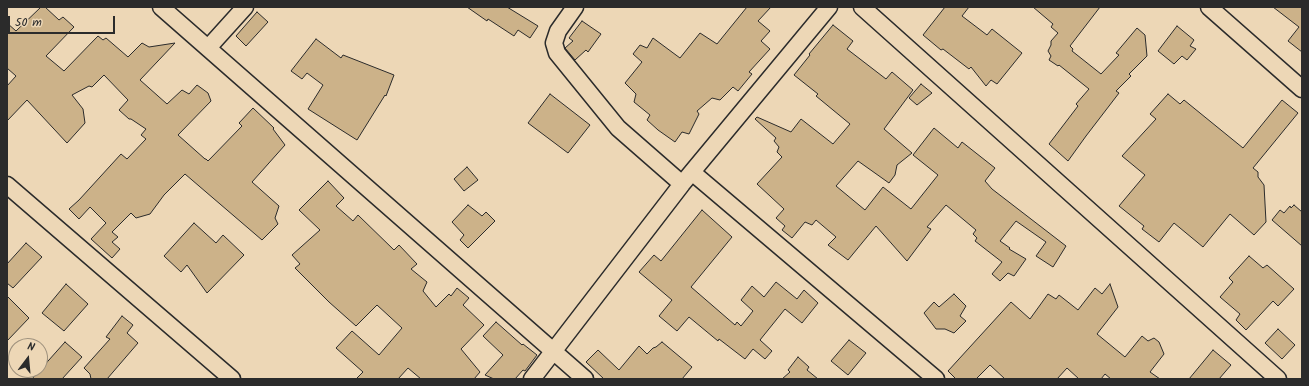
<!DOCTYPE html>
<style>
body{margin:0}
#map{position:relative;width:1309px;height:386px;overflow:hidden;background:#edd7b6;font-family:Kalam,sans-serif}
canvas{display:block}
.frame{position:absolute;inset:0;border:8px solid #2b2b2b;pointer-events:none}
.north{position:absolute;left:8px;top:338px;width:40px;height:40px;box-sizing:border-box;background:#edd7b6;border:1px solid #9f927e;border-radius:50%;rotate:16deg;font-size:11px;font-weight:700;line-height:16px;text-align:center;color:#2b2b2b}
.north::after{content:'';display:block;margin:auto;width:14px;height:18px;background:#2b2b2b;clip-path:polygon(50% 0,100% 100%,50% 72%,0 100%)}
.scale{position:absolute;left:8px;top:16px;width:107px;height:18px;box-sizing:border-box;border:2px solid #2b2b2b;border-top:0;padding-left:5px;font-size:12px;line-height:14px;white-space:nowrap;color:#2b2b2b;-webkit-text-stroke:3px #edd7b6;paint-order:stroke}
</style>
<div id="map">
<canvas width="1309" height="386"></canvas>
<div class="frame"></div>
<div class="north">N</div>
<div class="scale">50 m</div>
</div>
<script>
const context = document.querySelector('canvas').getContext('2d');
context.lineJoin = 'round';
function fill(path, color) { context.fillStyle = color; context.fill(path, 'evenodd'); }
const poly = rows => new Path2D(rows.map(r => 'M' + r).join(''));
function stroke(path, color, width, dash) { context.strokeStyle = color; context.lineWidth = width; context.lineCap = dash ? 'butt' : 'round'; context.setLineDash(dash || []); context.stroke(path); }
const building = poly([
 [41,7,45,7,59,20,63,17,74,27,46,56,64,71,98,36,103,40,106,38,128,57,142,43,149,47,175,43,140,80,167,104,182,90,189,94,197,85,208,93,211,101,178,135,205,159,206,159,208,161,242,126,239,123,253,108,274,128,273,129,285,145,252,182,279,206,275,218,278,224,262,240,185,174,164,195,150,214,136,218,131,213,112,232,118,237,112,242,120,249,112,258,91,239,106,223,90,207,79,219,69,209,79,200,121,154,127,159,146,139,141,135,146,129,131,119,129,119,119,110,128,100,104,75,92,87,89,86,72,95,83,109,85,123,67,143,27,100,7,121,7,86,16,76,7,68,7,23,16,31,41,7],
 [467,7,507,7,538,26,530,38,518,30,514,36,488,19,487,21,467,7],
 [747,7,771,7,758,21,770,31,761,41,770,49,749,72,752,74,738,91,733,87,720,100,712,98,697,111,699,114,689,134,682,132,675,142,658,130,647,120,650,115,634,102,636,94,625,83,642,62,633,54,640,45,647,48,653,38,680,58,700,33,717,44,747,7],
 [945,7,969,7,962,16,987,35,992,29,1022,53,997,84,991,80,986,86,971,67,969,69,943,49,941,50,923,35,945,7],
 [1033,7,1100,7,1070,46,1073,49,1072,51,1101,74,1119,55,1116,53,1137,28,1145,35,1147,56,1129,74,1131,76,1116,91,1119,93,1086,136,1068,161,1049,144,1078,106,1076,104,1089,89,1059,65,1058,66,1049,60,1051,56,1048,51,1051,45,1051,41,1058,33,1051,27,1053,24,1033,7],
 [1273,7,1302,7,1302,52,1288,41,1299,27,1273,7],
 [257,12,268,22,246,46,236,36,257,12],
 [582,21,601,34,588,52,586,50,575,60,565,48,573,41,569,38,582,21],
 [833,25,853,41,847,49,886,79,892,72,913,90,884,129,912,153,897,165,895,175,889,183,858,161,836,186,865,210,883,187,911,209,938,175,913,155,934,128,958,148,962,142,995,168,985,181,992,189,1066,246,1053,267,1036,256,1046,242,1016,221,1000,241,1010,248,1009,249,1026,259,1014,276,1008,273,1000,281,992,274,1002,262,975,241,977,238,973,234,976,230,946,205,927,227,931,229,907,261,876,226,848,260,828,245,836,237,816,220,812,225,805,222,792,238,782,230,785,226,776,218,784,209,757,184,782,157,777,152,779,147,774,141,776,138,755,119,757,117,791,132,801,119,833,144,850,124,816,96,818,94,794,75,810,55,809,54,833,25],
 [1177,26,1194,40,1190,46,1196,49,1187,60,1182,56,1174,64,1158,51,1177,26],
 [316,39,341,58,343,55,394,75,386,96,385,95,357,140,308,109,323,85,307,73,302,79,291,71,316,39],
 [921,84,932,93,917,105,909,98,921,84],
 [550,94,590,125,568,153,528,123,550,94],
 [1168,94,1180,104,1184,100,1243,148,1282,100,1298,113,1253,168,1258,172,1258,177,1264,185,1266,222,1254,235,1230,214,1203,247,1174,223,1159,242,1142,229,1144,226,1119,206,1145,175,1122,156,1156,119,1150,114,1168,94],
 [467,167,478,180,464,191,454,179,467,167],
 [328,181,344,198,336,206,353,221,358,215,394,250,399,245,417,264,411,269,427,282,423,291,436,307,449,294,451,296,457,288,469,298,463,305,484,325,461,349,480,372,474,379,421,379,408,368,398,379,356,379,363,372,336,348,352,331,379,355,402,328,377,305,356,326,329,302,295,268,300,264,292,255,320,230,299,210,328,181],
 [468,205,482,216,486,212,495,221,468,248,460,240,464,235,452,222,468,205],
 [1294,205,1302,212,1302,246,1272,220,1280,210,1284,213,1290,206,1291,208,1294,205],
 [702,210,732,237,691,287,735,325,737,322,741,326,753,311,741,300,752,286,764,297,776,282,797,299,804,290,818,303,802,323,785,309,760,340,772,351,765,359,753,349,745,359,719,339,718,341,689,317,677,331,659,316,672,300,639,272,654,255,661,261,702,210],
 [194,223,216,243,223,235,244,255,207,293,187,265,181,272,164,256,194,223],
 [26,243,42,257,13,288,7,283,7,264,26,243],
 [1249,256,1263,268,1267,265,1294,289,1278,306,1273,301,1246,330,1236,320,1240,314,1220,297,1233,282,1229,278,1249,256],
 [66,284,88,304,64,331,42,313,66,284],
 [1110,284,1118,307,1097,334,1125,357,1142,336,1148,341,1154,338,1159,342,1164,354,1150,372,1160,379,1111,379,1105,374,1101,379,1079,379,1067,368,1057,379,1005,379,990,365,976,379,956,379,948,371,1011,302,1030,319,1048,294,1056,299,1059,295,1078,310,1095,288,1102,294,1110,284],
 [954,294,966,306,960,316,966,321,954,333,945,329,936,329,924,313,934,302,939,307,954,294],
 [7,296,29,318,7,341,7,296],
 [122,316,133,325,127,333,138,343,107,379,91,379,90,374,84,368,110,339,106,337,122,316],
 [496,322,522,345,523,344,537,355,525,371,523,370,515,379,494,379,485,375,503,355,483,336,496,322],
 [1278,329,1295,345,1282,359,1265,343,1278,329],
 [849,340,866,353,848,375,831,361,849,340],
 [65,342,82,357,62,379,32,379,65,342],
 [662,342,692,367,682,379,604,379,586,362,598,350,619,370,639,346,647,354,653,348,656,347,662,342],
 [1213,350,1231,365,1219,379,1189,379,1213,350],
 [798,357,809,367,807,370,818,379,782,379,790,372,788,370,798,357]
]);
const street = poly([
 [161,7,585,379],
 [575,7,558,31,554,43,557,53,618,128,682,184],
 [862,7,1278,379],
 [1209,7,1302,89],
 [208,48,245,7],
 [693,173,936,379],
 [7,185,232,379],
 [532,379,682,184,829,7]
]);
fill(building, '#ccb289');
stroke(building, '#2b2b2b', 1);
stroke(street, '#2b2b2b', 19);
stroke(street, '#edd7b6', 16);
</script>
